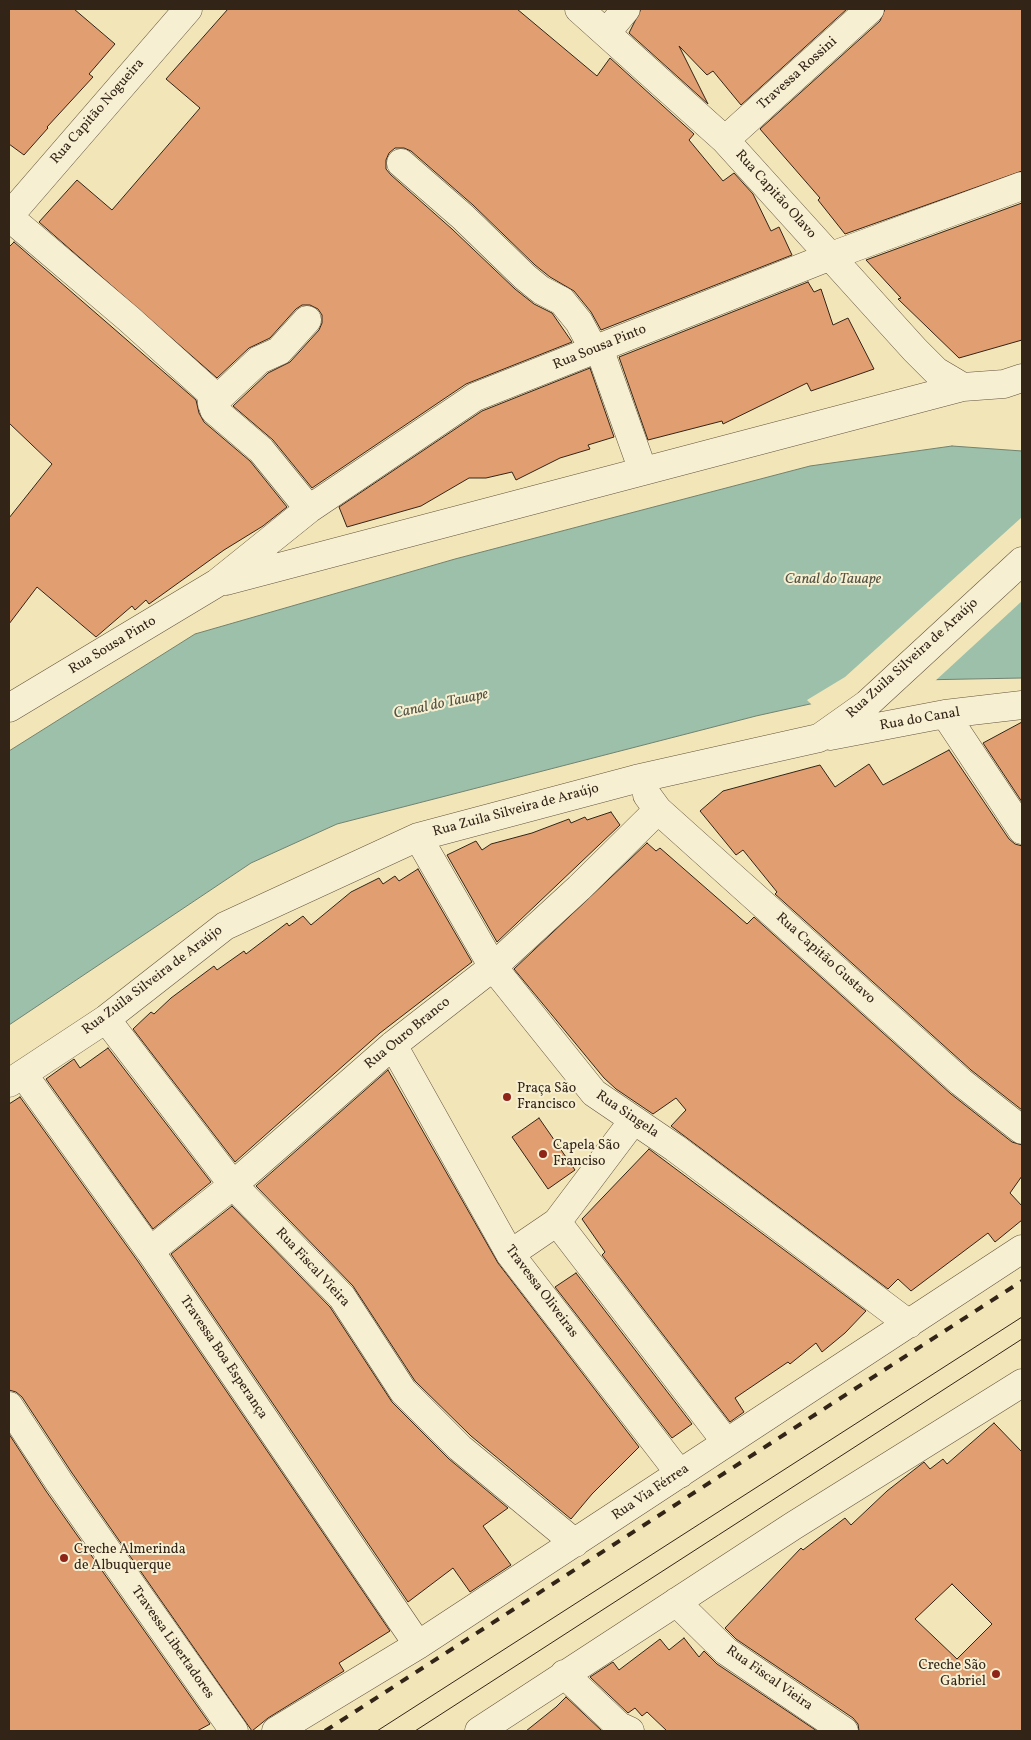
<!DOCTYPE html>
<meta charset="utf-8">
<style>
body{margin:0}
#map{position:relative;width:1031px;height:1740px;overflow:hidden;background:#f2e6b8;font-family:Vollkorn,serif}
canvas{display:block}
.frame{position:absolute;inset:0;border:10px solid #332418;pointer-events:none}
</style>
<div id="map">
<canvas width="1031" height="1740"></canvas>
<div class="frame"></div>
</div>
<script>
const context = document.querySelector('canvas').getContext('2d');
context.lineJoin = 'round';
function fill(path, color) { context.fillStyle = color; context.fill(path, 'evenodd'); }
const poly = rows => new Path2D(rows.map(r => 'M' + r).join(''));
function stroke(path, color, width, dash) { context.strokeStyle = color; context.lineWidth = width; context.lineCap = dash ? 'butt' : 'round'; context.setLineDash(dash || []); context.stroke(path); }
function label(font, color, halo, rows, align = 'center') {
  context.font = font + ' Vollkorn,serif'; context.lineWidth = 4; context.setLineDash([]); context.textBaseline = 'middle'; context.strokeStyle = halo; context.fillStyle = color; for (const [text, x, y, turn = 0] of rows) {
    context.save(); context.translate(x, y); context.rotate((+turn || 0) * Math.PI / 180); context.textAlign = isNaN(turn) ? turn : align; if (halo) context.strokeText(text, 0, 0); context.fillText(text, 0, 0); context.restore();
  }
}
const water = poly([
 [952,446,1022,451,1022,678,918,680,756,716,337,824,251,863,9,1025,9,751,195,634,455,559,810,466,952,446]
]);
const pier = poly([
 [1022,517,1022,601,934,682,918,683,813,706,807,700,845,677]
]);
const building = poly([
 [9,9,74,9,115,44,89,74,93,77,47,127,48,128,24,155,9,144,9,9],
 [228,9,517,9,597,76,610,58,694,134,689,140,723,181,734,173,753,194,771,231,779,227,792,255,601,330,591,312,574,291,550,277,535,265,473,205,411,151,404,148,395,148,389,153,386,160,386,169,391,175,452,229,515,289,534,304,552,313,572,342,466,384,312,488,273,440,233,406,268,373,290,362,319,330,322,323,322,315,318,309,310,305,302,305,296,309,270,338,249,348,217,378,39,222,77,180,112,210,200,108,166,79,228,9],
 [641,9,847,9,741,105,713,71,707,75,679,46,708,104,629,33,641,9],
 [885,9,1022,9,1022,171,845,234,818,200,820,198,760,129,880,21,885,9],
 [1022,203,1022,340,959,358,898,299,901,298,866,260,1022,203],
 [14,242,196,400,199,413,204,422,250,461,287,507,263,526,224,550,149,604,146,600,135,610,132,606,96,637,37,587,9,624,9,518,52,464,9,423,9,247,14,242],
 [808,282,814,292,821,289,833,325,848,318,874,369,811,391,807,383,723,424,722,421,648,440,619,357,808,282],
 [590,368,614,437,588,445,590,449,560,458,516,480,512,472,486,478,469,478,421,506,347,527,339,507,482,411,590,368],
 [1022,722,1022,802,983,743,1022,722],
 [949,750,1009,839,1015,844,1022,846,1022,1110,971,1070,775,894,777,892,743,850,736,855,700,811,723,791,820,765,835,787,869,764,883,785,949,750],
 [611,812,620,825,497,942,447,855,476,841,482,850,491,844,532,833,569,819,571,823,585,817,587,820,611,812],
 [647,843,656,851,660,848,747,924,754,917,951,1094,1012,1142,1022,1145,1022,1176,1010,1193,1022,1206,1022,1220,995,1242,988,1233,911,1291,898,1279,888,1289,671,1126,686,1110,676,1098,653,1114,616,1089,604,1078,514,969,647,843],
 [418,869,472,962,380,1033,235,1162,133,1029,151,1012,154,1014,171,998,214,966,217,970,244,951,246,954,287,923,289,926,303,916,311,925,351,892,379,878,383,884,395,876,399,881,418,869],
 [108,1048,211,1182,153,1229,46,1079,74,1059,80,1068,108,1048],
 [388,1070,498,1263,639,1447,592,1494,571,1519,471,1436,415,1381,353,1286,256,1186,388,1070],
 [20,1097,137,1260,390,1631,339,1663,344,1671,268,1718,252,1731,72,1473,22,1397,16,1392,9,1390,9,1104,20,1097],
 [539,1118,575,1170,548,1189,512,1137,539,1118],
 [649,1149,866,1311,845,1333,822,1352,816,1343,790,1364,788,1362,735,1398,744,1412,730,1422,602,1255,605,1252,582,1219,649,1149],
 [232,1206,330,1307,392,1402,449,1459,508,1508,483,1526,511,1565,470,1592,453,1568,408,1602,171,1254,232,1206],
 [576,1273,692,1424,672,1438,555,1287,576,1273],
 [994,1423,1022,1452,1022,1731,859,1731,858,1724,853,1718,736,1639,725,1628,801,1548,803,1550,845,1518,851,1525,887,1491,924,1462,930,1469,943,1459,947,1464,994,1423],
 [952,1584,992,1624,957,1659,915,1619,952,1584],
 [9,1434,46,1491,210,1724,197,1731,9,1731,9,1434],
 [684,1638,699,1657,704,1651,717,1664,817,1731,667,1731,647,1712,642,1716,635,1708,628,1713,590,1677,613,1662,619,1670,660,1639,669,1650,684,1638],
 [566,1697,602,1731,526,1731,556,1707,566,1697]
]);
const minor = poly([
 [579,9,725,140,915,350,936,371,963,387],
 [607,32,626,9],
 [725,140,870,9],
 [401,163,463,217,525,277,541,290,562,301,579,322,594,350],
 [9,216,188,9],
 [9,217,129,319,210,392,214,410,261,450,309,509],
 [599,348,643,471],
 [212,404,259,360,279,351,307,320],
 [226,581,963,387,1004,384,1022,378],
 [9,708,217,583,309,509,475,397,831,256,1022,186],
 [945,714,1022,830],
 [830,736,945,714,1022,705],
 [647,795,658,810,961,1082,1022,1130],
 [418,837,493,967,594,1093,675,1148,909,1324],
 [106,1019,233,1185,342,1297,403,1391,460,1448,575,1543],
 [393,1045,510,1254,680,1474],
 [23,1074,150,1251,418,1645],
 [9,1083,106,1019,225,926,418,837,636,779,819,738,867,704,1022,561],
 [557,1222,726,1442],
 [150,1251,233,1185,393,1045,493,967,579,888,658,810],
 [510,1254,557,1222,633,1121],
 [9,1406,59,1482,234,1731],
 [676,1602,726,1651,844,1731],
 [564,1674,619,1726,630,1731],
 [276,1731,418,1645,1022,1249],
 [479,1731,793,1526,1022,1383]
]);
const tram = poly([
 [377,1731,1022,1317],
 [415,1731,1022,1339]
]);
const rail = poly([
 [325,1731,1022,1281]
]);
const markers = [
 [507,1097,5,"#8f2418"],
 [543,1154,5,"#8f2418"],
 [64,1558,5,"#8f2418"],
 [996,1674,5,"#8f2418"]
];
const streetNames = [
 ["Travessa Rossini",798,74,-42],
 ["Rua Capitão Nogueira",98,112,-49],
 ["Rua Capitão Olavo",775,195,48],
 ["Rua Sousa Pinto",600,348,-22],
 ["Rua Sousa Pinto",113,646,-31],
 ["Rua Zuila Silveira de Araújo",913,659,-42],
 ["Rua do Canal",920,720,-10],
 ["Rua Zuila Silveira de Araújo",516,811,-15],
 ["Rua Capitão Gustavo",825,959,42],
 ["Rua Zuila Silveira de Araújo",153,981,-37],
 ["Rua Ouro Branco",408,1034,-39],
 ["Rua Singela",627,1115,34],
 ["Rua Fiscal Vieira",312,1268,47],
 ["Travessa Oliveiras",541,1292,53],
 ["Travessa Boa Esperança",223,1358,56],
 ["Rua Via Férrea",651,1493,-34],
 ["Travessa Libertadores",172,1643,55],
 ["Rua Fiscal Vieira",769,1679,35]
];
const poiNames = [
 ["Praça São",517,1089],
 ["Francisco",517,1105],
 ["Capela São",553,1146],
 ["Franciso",553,1162],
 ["Creche Almerinda",74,1550],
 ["de Albuquerque",74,1566],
 ["Creche São",986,1666,"right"],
 ["Gabriel",986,1682,"right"]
];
const waterNames = [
 ["Canal do Tauape",833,580],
 ["Canal do Tauape",441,705,-12]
];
fill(water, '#9cc0aa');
stroke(water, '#728270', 1);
fill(pier, '#f2e6b8');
fill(building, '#e09e71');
stroke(building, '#332418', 1);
stroke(minor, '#635440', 29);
stroke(minor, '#f7efd1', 28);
stroke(tram, '#332418', 1);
stroke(rail, '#332418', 4, [9, 9]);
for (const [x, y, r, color] of markers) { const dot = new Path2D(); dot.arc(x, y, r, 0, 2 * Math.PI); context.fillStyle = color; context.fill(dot); stroke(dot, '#f7efd1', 2); }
label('14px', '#332418', '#f7efd1', streetNames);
label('14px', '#332418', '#f7efd1', poiNames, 'left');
label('italic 15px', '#525344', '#f7efd1', waterNames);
</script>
